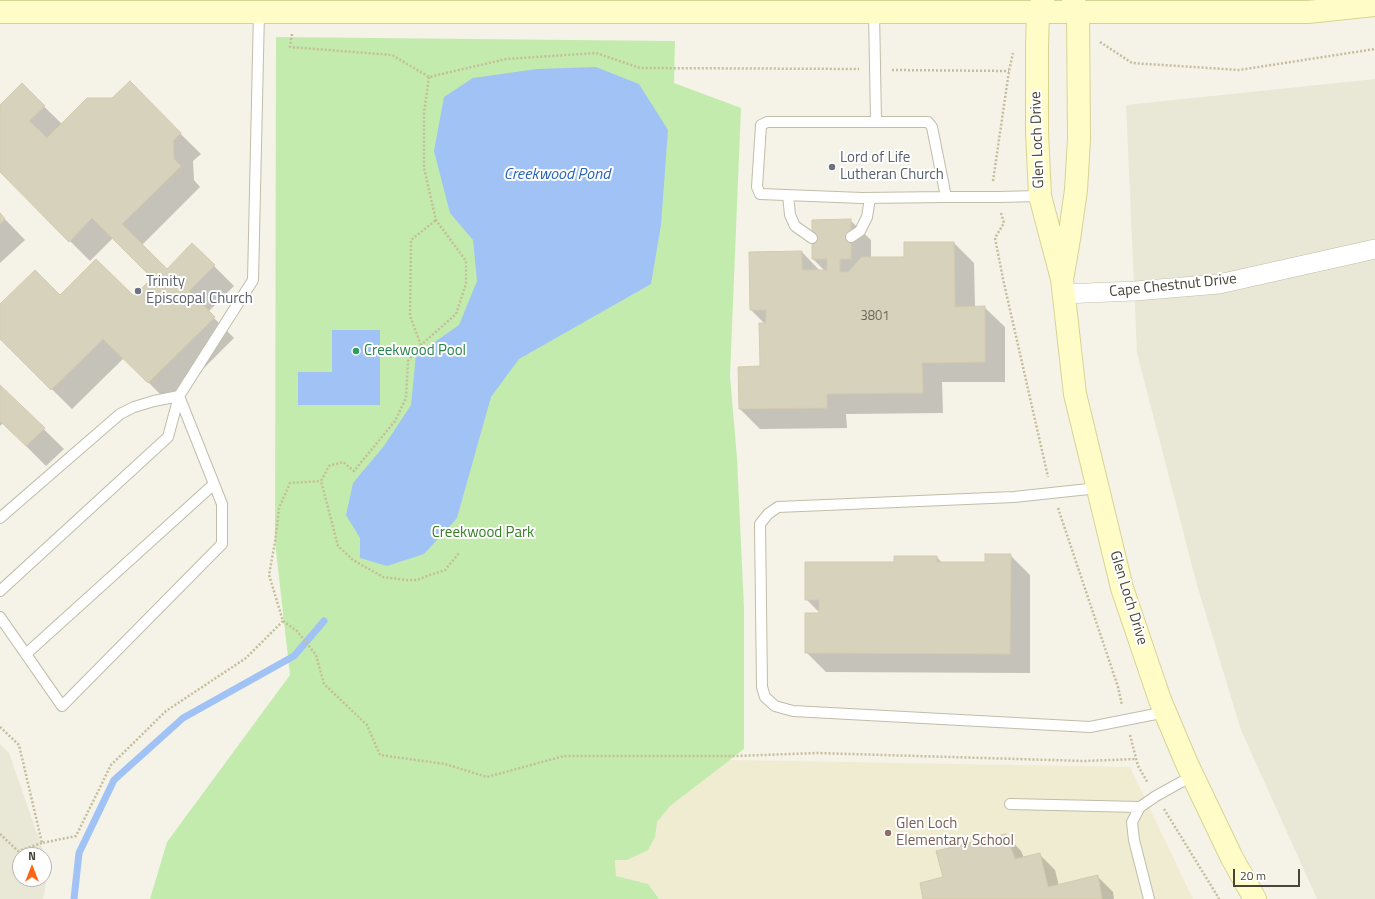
<!DOCTYPE html>
<style>
body{margin:0}
#map{position:relative;width:1375px;height:899px;overflow:hidden;background:#f5f3e8;font-family:"Titillium Web",sans-serif}
canvas{display:block}
.north{position:absolute;left:12px;top:847px;width:40px;height:40px;box-sizing:border-box;background:#fff;border:1px solid #b6b5af;border-radius:50%;rotate:0deg;font-size:11px;font-weight:700;line-height:16px;text-align:center;color:#494536}
.north::after{content:'';display:block;margin:auto;width:14px;height:18px;background:#ff6414;clip-path:polygon(50% 0,100% 100%,50% 72%,0 100%)}
.scale{position:absolute;left:1233px;top:869px;width:67px;height:18px;box-sizing:border-box;border:2px solid #494536;border-top:0;padding-left:5px;font-size:12px;line-height:14px;white-space:nowrap;color:#494536;-webkit-text-stroke:3px #fff;paint-order:stroke}
</style>
<div id="map">
<canvas width="1375" height="899"></canvas>
<div class="north">N</div>
<div class="scale">20 m</div>
</div>
<script>
const context = document.querySelector('canvas').getContext('2d');
context.lineJoin = 'round';
function fill(path, color) { context.fillStyle = color; context.fill(path, 'evenodd'); }
const poly = rows => new Path2D(rows.map(r => 'M' + r).join(''));
function stroke(path, color, width, dash) { context.strokeStyle = color; context.lineWidth = width; context.lineCap = dash ? 'butt' : 'round'; context.setLineDash(dash || []); context.stroke(path); }
function label(font, color, halo, rows, align = 'center') {
  context.font = font + ' "Titillium Web",sans-serif'; context.lineWidth = 4; context.setLineDash([]); context.textBaseline = 'middle'; context.strokeStyle = halo; context.fillStyle = color; for (const [text, x, y, turn = 0] of rows) {
    context.save(); context.translate(x, y); context.rotate((+turn || 0) * Math.PI / 180); context.textAlign = isNaN(turn) ? turn : align; if (halo) context.strokeText(text, 0, 0); context.fillText(text, 0, 0); context.restore();
  }
}
const residential = poly([
 [1375,79,1375,899,1317,899,1241,730,1197,585,1137,353,1126,105],
 [0,744,9,753,49,868,43,899,0,899],
 [20,855,44,855,44,879,20,879]
]);
const education = poly([
 [614,758,1130,767,1193,899,616,899]
]);
const green = poly([
 [276,37,675,41,674,83,741,108,730,376,737,458,744,608,744,749,670,806,657,822,655,837,648,850,627,860,615,860,616,876,648,884,659,899,150,899,167,842,290,675,275,542]
]);
const water = poly([
 [596,67,639,84,668,130,661,225,651,284,519,359,491,397,457,518,424,554,387,566,360,558,360,538,346,515,353,483,384,446,411,405,416,355,459,325,477,281,473,240,450,213,434,151,444,97,473,78,537,69],
 [332,330,380,330,380,405,298,405,298,372,332,372]
]);
const shadow = poly([
 [129,83,201,154,193,161,194,180,200,187,142,245,167,270,192,244,234,286,208,312,234,338,169,403,124,358,72,409,0,338,0,306,60,296,134,298,154,278,113,238,90,261,0,171,0,107,22,85,62,124,112,99],
 [0,214,25,240,0,263],
 [850,220,871,240,871,258,905,258,954,243,974,263,975,307,984,307,1005,327,1005,382,942,382,943,413,846,414,847,428,760,429,740,409,761,367,765,324,751,310,802,252,821,272,826,272,813,259],
 [0,386,64,449,46,466,3,423,0,426],
 [1010,555,1030,575,1030,673,826,672,806,652,821,614,806,599,895,563,937,557,942,563,986,563],
 [1006,835,1021,851,1024,858,1039,854,1055,870,1059,886,1097,876,1113,892,1114,899,924,899,945,878]
]);
const stream = poly([
 [74,899,79,853,114,780,183,718,294,656,324,621]
]);
const building = poly([
 [130,81,181,133,173,141,174,159,181,166,122,224,167,269,192,243,215,265,189,291,215,317,148,383,103,339,51,390,0,339,0,304,35,270,60,295,96,259,134,296,152,278,92,218,69,242,0,172,0,105,22,83,45,106,29,121,47,138,87,98,112,98,130,81],
 [0,213,5,219,0,224,0,213],
 [851,219,851,259,840,259,840,272,848,272,862,257,904,257,904,242,954,242,955,307,985,306,985,362,922,363,923,393,827,394,827,408,739,409,738,367,760,366,759,323,766,323,766,310,750,310,749,252,802,251,802,270,827,270,827,259,812,259,812,220,851,219],
 [0,385,45,428,26,446,0,421,0,385],
 [985,554,1011,554,1010,654,805,653,805,613,819,613,819,600,805,600,805,562,894,562,894,556,937,556,937,562,985,562,985,554],
 [1006,834,1015,859,1040,853,1048,887,1098,875,1102,899,923,899,920,883,943,877,936,851,1006,834]
]);
const path = poly([
 [292,34,290,47,392,55,429,77,506,59,596,53,640,68,859,69],
 [1100,42,1132,63,1239,70,1375,49],
 [892,70,1009,71],
 [429,77,424,113,424,168,436,220,466,261,466,284,456,314,421,345,408,361,406,398,395,421,354,471,343,462,329,466,321,481,338,546,353,560,383,577,405,580,417,580,427,576,445,570,459,553],
 [993,181,1009,71,1013,53],
 [1001,213,1004,223,995,238,1003,279,1048,477],
 [421,345,410,316,411,240,436,220],
 [1058,508,1118,687,1122,705],
 [283,621,297,631,316,655,324,684,367,725,380,755,445,764,487,777,564,756,737,756,817,753,1084,761,1136,759],
 [0,727,19,745,42,843,76,836,111,765,166,711,246,658,283,621,269,575,275,542,279,508,290,483,321,481],
 [1130,735,1138,766,1148,783],
 [1164,809,1215,892,1219,899],
 [0,834,18,851,42,843]
]);
const lane = poly([
 [874,11,876,121],
 [788,195,790,215,795,226,812,238],
 [946,197,932,127,928,122,767,122,761,125,757,187,760,194,862,198,946,197,997,197,1040,196],
 [851,237,860,231,867,217,870,198],
 [1098,488,1014,497,778,507,768,514,760,524,762,687,765,697,775,706,793,711,1090,727,1166,712],
 [0,518,120,414,134,407,154,401,179,396],
 [0,591,168,437,179,396,253,280,259,12],
 [0,617,62,706,222,544,222,504,179,396],
 [26,654,214,484],
 [1010,804,1140,807],
 [1149,899,1134,840,1132,822,1140,807,1156,796,1192,776]
]);
const street = poly([
 [1063,294,1135,291,1219,284,1375,249]
]);
const secondary = poly([
 [1043,0,1038,11,1037,46,1037,132,1040,196,1062,279,1075,394,1122,588,1160,700,1187,764,1232,858,1255,899],
 [0,12,1308,12,1375,5],
 [1063,274,1069,239,1076,190,1079,139,1078,12,1073,0]
]);
const markers = [
 [832,167,4,"#6b7280"],
 [138,291,4,"#6b7280"],
 [356,351,4,"#2e9e5b"],
 [888,833,4,"#8d6e63"]
];
const numberNames = [
 ["3801",875,317]
];
const streetNames = [
 ["Glen Loch Drive",1038,140,-92],
 ["Cape Chestnut Drive",1173,286,-6],
 ["Glen Loch Drive",1128,598,73]
];
const worshipNames = [
 ["Lord of Life",840,158],
 ["Lutheran Church",840,175],
 ["Trinity",146,282],
 ["Episcopal Church",146,299]
];
const leisureNames = [
 ["Creekwood Pool",364,351]
];
const parkNames = [
 ["Creekwood Park",483,533]
];
const educationNames = [
 ["Glen Loch",896,824],
 ["Elementary School",896,841]
];
const waterNames = [
 ["Creekwood Pond",557,175]
];
fill(residential, '#e9e7d5');
fill(education, '#efecd1');
fill(green, '#c4ebae');
fill(water, '#a0c2f5');
fill(shadow, '#0003');
stroke(stream, '#a0c2f5', 7);
fill(building, '#d7d2bc');
stroke(building, '#d2cbaf', 1);
stroke(lane, '#c1bda9', 12);
stroke(street, '#c1bda9', 20);
stroke(secondary, '#d8d395', 24);
stroke(path, '#c4bd9a', 2.5, [2, 2]);
stroke(lane, '#fff', 10);
stroke(street, '#fff', 19);
stroke(secondary, '#fffcc7', 22);
for (const [x, y, r, color] of markers) { const dot = new Path2D(); dot.arc(x, y, r, 0, 2 * Math.PI); context.fillStyle = color; context.fill(dot); stroke(dot, '#fff', 1.5); }
label('13px', '#6c6858', null, numberNames);
label('15px', '#494536', '#fff', streetNames);
label('15px', '#5b616d', '#fff', worshipNames, 'left');
label('15px', '#27864d', '#fff', leisureNames, 'left');
label('15px', '#357f25', '#fff', parkNames);
label('15px', '#785e54', '#fff', educationNames, 'left');
label('italic 16px', '#2761bc', '#fff', waterNames);
</script>
